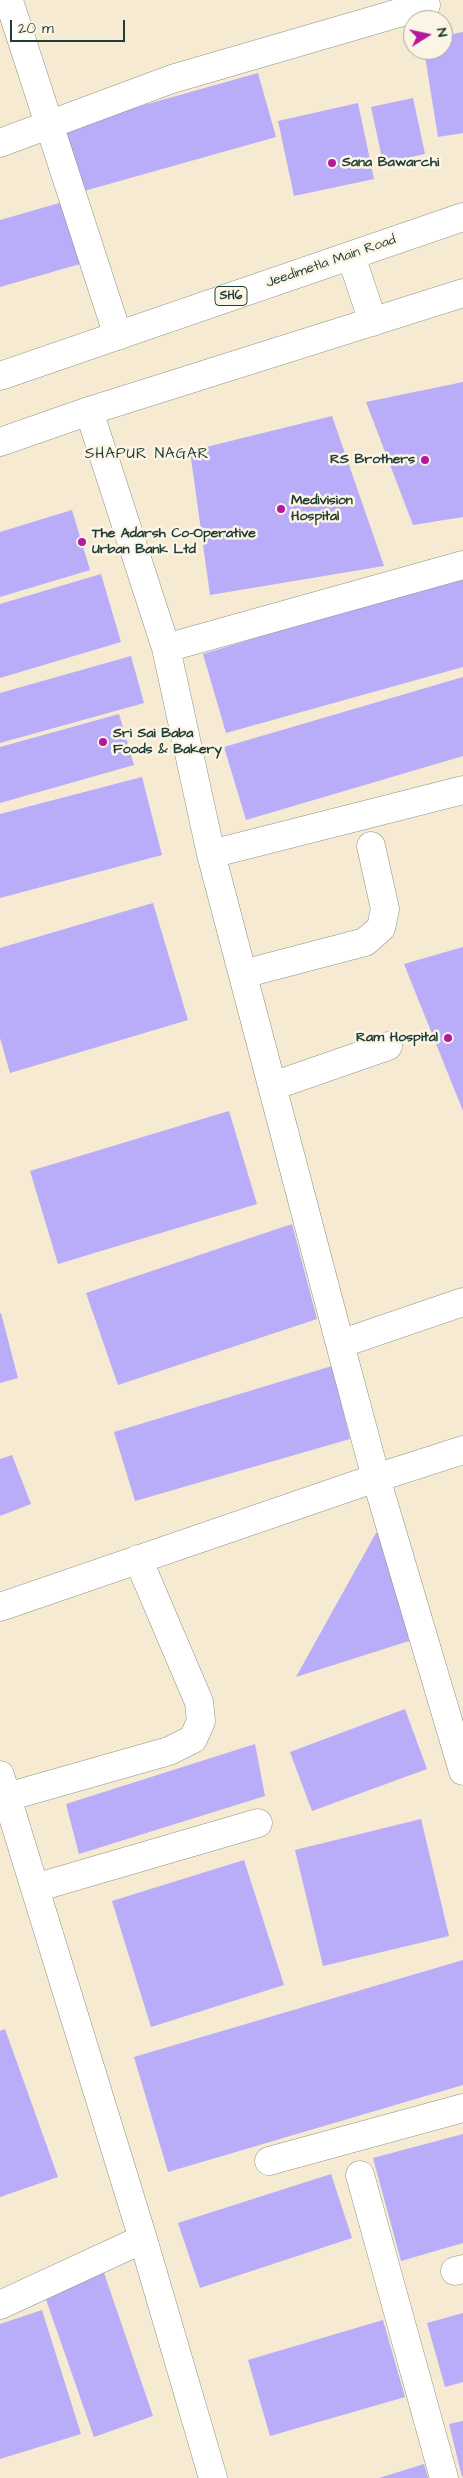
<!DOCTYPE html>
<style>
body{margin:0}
#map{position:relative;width:463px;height:2478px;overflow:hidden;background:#f6ead2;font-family:"Architects Daughter",sans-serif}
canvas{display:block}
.north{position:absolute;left:403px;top:10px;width:50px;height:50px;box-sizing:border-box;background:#fcf5e5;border:1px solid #a4ab9e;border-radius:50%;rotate:80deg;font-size:14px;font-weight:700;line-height:20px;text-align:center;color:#1f3d34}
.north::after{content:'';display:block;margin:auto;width:18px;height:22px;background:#b5179e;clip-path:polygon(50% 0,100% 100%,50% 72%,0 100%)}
.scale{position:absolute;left:10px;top:20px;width:115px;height:22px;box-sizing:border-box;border:2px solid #1f3d34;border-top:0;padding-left:6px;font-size:15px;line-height:18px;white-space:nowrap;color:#1f3d34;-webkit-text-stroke:4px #fcf5e5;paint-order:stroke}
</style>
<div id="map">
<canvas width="463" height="2478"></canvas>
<div class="north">N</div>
<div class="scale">20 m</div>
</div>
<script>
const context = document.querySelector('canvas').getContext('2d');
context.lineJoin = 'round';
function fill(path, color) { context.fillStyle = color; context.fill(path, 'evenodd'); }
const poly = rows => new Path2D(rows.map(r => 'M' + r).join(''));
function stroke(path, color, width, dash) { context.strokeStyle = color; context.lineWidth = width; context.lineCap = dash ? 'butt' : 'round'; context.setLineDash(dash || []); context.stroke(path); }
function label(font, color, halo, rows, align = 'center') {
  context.font = font + ' "Architects Daughter",sans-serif'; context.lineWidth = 5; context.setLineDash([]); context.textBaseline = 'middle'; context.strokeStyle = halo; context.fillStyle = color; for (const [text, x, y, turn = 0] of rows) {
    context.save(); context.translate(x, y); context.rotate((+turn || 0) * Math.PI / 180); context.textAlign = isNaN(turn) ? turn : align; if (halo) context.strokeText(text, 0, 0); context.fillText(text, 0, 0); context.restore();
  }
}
const building = poly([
 [463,32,463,133,438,137,424,50,443,50,443,36],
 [258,73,276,137,77,193,59,129],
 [413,98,425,154,383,163,371,107],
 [358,103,374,179,294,196,278,121],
 [63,202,80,264,0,287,0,220],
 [463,382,463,517,413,525,366,402],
 [332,416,384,566,210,595,190,451],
 [72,510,90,570,0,597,0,532],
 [101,574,121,642,0,678,0,604],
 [463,575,463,667,226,733,203,654],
 [131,656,144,703,0,743,0,693],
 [463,677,463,756,246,820,224,747],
 [119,714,134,765,0,803,0,747],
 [142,777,162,855,0,898,0,814],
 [153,903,188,1020,10,1073,0,1038,0,948],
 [463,947,463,1111,404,964],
 [229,1111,257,1204,58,1264,30,1171],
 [292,1224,317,1319,118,1385,86,1293],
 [1,1313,18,1378,0,1383,0,1314],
 [332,1366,350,1439,135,1501,114,1432],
 [12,1455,31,1504,0,1516,0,1459],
 [388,1530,409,1641,296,1677,376,1533],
 [405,1709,427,1769,312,1811,290,1752],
 [255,1744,265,1796,79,1854,66,1804],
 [421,1819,449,1936,323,1966,295,1850],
 [244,1860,284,1985,151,2027,112,1901],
 [463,1960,463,2085,168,2172,134,2057],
 [5,2029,58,2177,0,2197,0,2031],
 [463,2134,463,2243,401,2261,373,2158],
 [331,2174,352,2238,200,2288,178,2223],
 [103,2270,153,2416,94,2437,43,2291],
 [42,2310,81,2434,0,2459,0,2324],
 [463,2313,463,2382,445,2387,427,2323],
 [383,2320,405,2397,270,2436,248,2360],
 [463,2421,463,2476,462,2477,449,2424],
 [424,2464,428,2478,379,2478]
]);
const minor = poly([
 [10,4,118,336],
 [0,143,172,79,426,5],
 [89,411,166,648,211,854,340,1344,376,1478,463,1771],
 [166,648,463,565],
 [211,854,463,790],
 [243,974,365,942,381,928,385,909,371,846],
 [273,1086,388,1046],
 [340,1344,463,1302],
 [0,1607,376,1478,463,1450],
 [0,1775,143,2239,213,2478],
 [7,1797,169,1751,193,1739,201,1721,199,1702,138,1559],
 [35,1888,258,1823],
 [269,2161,463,2108],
 [360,2175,444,2478],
 [455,2271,463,2269],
 [0,2305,143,2239]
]);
const major = poly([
 [351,256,373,322],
 [0,376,463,217],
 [0,442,89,411,463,293]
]);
const markers = [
 [332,163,5,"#b5179e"],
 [425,460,5,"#b5179e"],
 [281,509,5,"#b5179e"],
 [82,542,5,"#b5179e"],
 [103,742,5,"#b5179e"],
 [448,1038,5,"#b5179e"]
];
const shields = [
 [231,296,32]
];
const shieldNames = [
 ["SH6",231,296]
];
const poiNames = [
 ["Sana Bawarchi",342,163],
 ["RS Brothers",415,460,"right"],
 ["Medivision",291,501],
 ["Hospital",291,517],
 ["The Adarsh Co-Operative",92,534],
 ["Urban Bank Ltd",92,550],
 ["Sri Sai Baba",113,734],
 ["Foods & Bakery",113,750],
 ["Ram Hospital",438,1038,"right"]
];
const streetNames = [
 ["Jeedimetla Main Road",331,262,-19]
];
const neighbourhoodNames = [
 ["SHAPUR NAGAR",147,455]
];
fill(building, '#b9acf8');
stroke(minor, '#8a9483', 29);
stroke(major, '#8a9483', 29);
stroke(minor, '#fff', 28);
stroke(major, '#fff', 28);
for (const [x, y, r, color] of markers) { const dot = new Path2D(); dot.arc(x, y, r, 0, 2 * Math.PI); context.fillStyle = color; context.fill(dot); stroke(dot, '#fcf5e5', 2); }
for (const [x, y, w] of shields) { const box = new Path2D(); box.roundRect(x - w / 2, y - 9.5, w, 19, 4); context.fillStyle = '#fcf5e5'; context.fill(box); stroke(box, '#1f3d34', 1); }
label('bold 12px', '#1f3d34', null, shieldNames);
label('bold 14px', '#1f3d34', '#fcf5e5', poiNames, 'left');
label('14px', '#1f3d34', '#fcf5e5', streetNames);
context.letterSpacing = '1px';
label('15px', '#1f3d34', '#fcf5e5', neighbourhoodNames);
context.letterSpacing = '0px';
</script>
